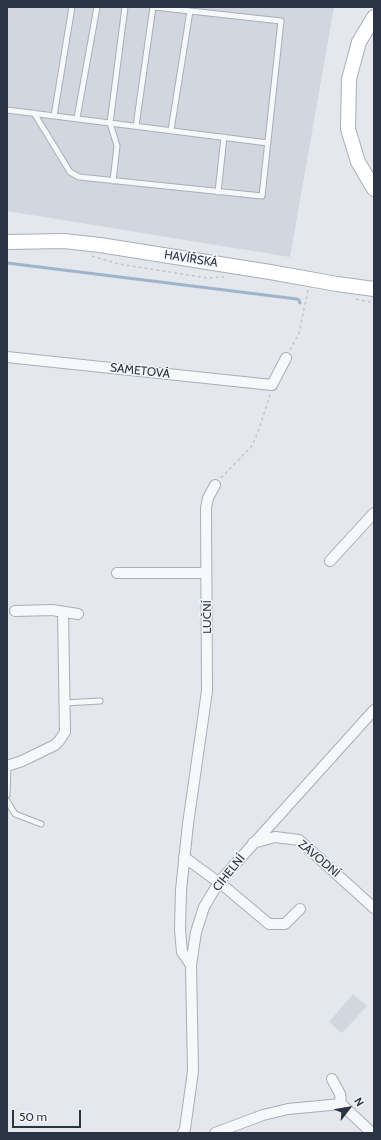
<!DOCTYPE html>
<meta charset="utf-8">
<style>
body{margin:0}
#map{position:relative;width:381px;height:1140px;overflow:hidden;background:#e4e7ec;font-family:Cabin,sans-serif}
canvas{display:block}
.frame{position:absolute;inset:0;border:8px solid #2b3445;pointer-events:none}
.north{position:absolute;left:329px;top:1088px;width:40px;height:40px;-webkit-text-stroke:3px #f4f6f9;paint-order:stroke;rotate:59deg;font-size:11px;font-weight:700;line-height:16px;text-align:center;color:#2b3445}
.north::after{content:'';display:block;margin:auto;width:14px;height:18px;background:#2b3445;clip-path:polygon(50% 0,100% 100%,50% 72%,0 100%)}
.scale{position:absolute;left:12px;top:1110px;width:69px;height:18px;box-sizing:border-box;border:2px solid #2b3445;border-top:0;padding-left:5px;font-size:12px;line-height:14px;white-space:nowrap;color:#2b3445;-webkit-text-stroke:3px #f4f6f9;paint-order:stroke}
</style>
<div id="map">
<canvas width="381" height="1140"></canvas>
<div class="frame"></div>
<div class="north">N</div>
<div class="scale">50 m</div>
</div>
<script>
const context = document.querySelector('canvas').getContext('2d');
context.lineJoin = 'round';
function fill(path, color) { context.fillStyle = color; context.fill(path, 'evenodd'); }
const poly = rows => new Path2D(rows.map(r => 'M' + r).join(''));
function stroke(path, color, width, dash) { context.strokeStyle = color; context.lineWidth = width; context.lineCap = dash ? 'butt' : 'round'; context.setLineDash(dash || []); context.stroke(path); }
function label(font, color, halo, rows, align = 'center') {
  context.font = font + ' Cabin,sans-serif'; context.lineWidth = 3; context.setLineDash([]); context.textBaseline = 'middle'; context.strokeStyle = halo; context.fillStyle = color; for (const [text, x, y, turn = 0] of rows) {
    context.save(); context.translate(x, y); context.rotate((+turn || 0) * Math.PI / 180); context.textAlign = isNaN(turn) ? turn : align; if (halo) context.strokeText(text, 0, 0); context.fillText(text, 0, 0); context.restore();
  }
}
const built = poly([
 [7,7,334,7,290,257,7,211],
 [353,994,367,1006,342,1033,329,1022]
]);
const stream = poly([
 [7,263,297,299,299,300,300,303]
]);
const path = poly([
 [92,256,119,264,207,278,224,277],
 [356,299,374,303],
 [290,350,299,333,308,290],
 [221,478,251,447,254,441,258,432,270,395]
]);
const lane = poly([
 [7,110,268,143],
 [34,113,70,172,79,177,262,196,281,21,154,7],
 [54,116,72,7],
 [77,118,97,7],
 [136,126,153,7],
 [171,130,190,11],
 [113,181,117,146,110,123,125,7],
 [218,192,224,137],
 [64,703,100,701],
 [7,795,8,766],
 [7,801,15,814,41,824]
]);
const street = poly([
 [7,357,272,385,286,358],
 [330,561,374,513],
 [117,573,206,573],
 [15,611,52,610,78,614],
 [7,766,22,761,55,745,59,741,65,732,63,612],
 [253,843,275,837,299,840,374,908],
 [184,857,225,887,269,924,285,924,300,909],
 [191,965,182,952,180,930,181,890,188,824,207,691,206,508,208,498,215,485],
 [341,1104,372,1133],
 [183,1133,185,1129,193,1071,191,965,196,932,204,907,219,882,374,710],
 [215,1133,263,1115,288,1109,341,1104,340,1094,332,1079]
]);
const secondary = poly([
 [374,17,359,42,349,79,348,129,358,162,374,189],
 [7,242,64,241,100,245,270,272,337,284,374,289]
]);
const streetNames = [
 ["HAVÍŘSKÁ",191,259,9],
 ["SAMETOVÁ",140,371,6],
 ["LUČNÍ",207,617,-90],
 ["ZÁVODNÍ",319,859,40],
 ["CIHELNÍ",229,873,-51]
];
fill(built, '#d2d6de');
stroke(stream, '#9fb4cc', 3);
stroke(lane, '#a9aeb7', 7);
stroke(street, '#a9aeb7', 12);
stroke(secondary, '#a9aeb7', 16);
stroke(path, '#c2c5cb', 1.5, [3, 3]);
stroke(lane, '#f7f8fa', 5);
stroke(street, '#f7f8fa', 10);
stroke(secondary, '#fff', 14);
label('12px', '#2b3445', '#f4f6f9', streetNames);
</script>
